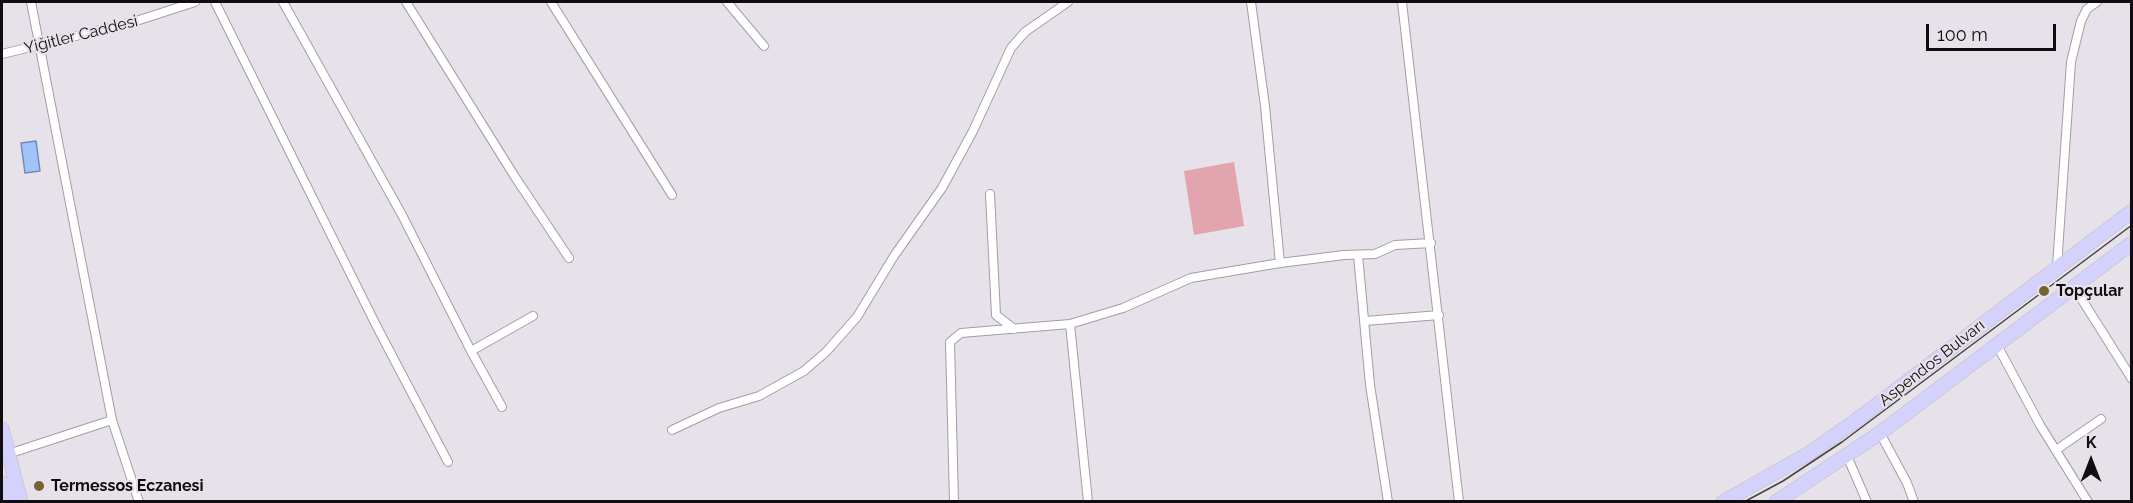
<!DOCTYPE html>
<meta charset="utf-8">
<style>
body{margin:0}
#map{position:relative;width:2133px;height:503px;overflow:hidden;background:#e7e1ea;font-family:Raleway,sans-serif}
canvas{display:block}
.frame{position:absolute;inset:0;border:3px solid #0f0d10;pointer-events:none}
.north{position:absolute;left:2061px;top:431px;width:60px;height:60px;-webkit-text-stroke:4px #e7e1ea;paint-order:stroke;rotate:0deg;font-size:16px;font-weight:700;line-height:24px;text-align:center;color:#0f0d10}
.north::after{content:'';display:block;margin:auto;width:21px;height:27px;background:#0f0d10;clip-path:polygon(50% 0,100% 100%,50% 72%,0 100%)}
.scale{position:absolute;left:1926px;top:24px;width:130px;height:27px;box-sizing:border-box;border:3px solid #0f0d10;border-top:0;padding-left:8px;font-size:18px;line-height:21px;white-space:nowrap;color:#0f0d10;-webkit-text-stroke:4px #e7e1ea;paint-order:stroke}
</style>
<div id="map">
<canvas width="2133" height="503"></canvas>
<div class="frame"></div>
<div class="north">K</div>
<div class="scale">100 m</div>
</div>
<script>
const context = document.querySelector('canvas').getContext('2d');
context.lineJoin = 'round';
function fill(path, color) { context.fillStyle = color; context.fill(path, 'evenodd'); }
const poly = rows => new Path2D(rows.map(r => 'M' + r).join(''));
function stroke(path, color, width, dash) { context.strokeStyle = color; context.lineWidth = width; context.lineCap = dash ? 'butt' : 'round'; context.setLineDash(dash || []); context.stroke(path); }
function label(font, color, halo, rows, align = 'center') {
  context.font = font + ' Raleway,sans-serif'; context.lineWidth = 4.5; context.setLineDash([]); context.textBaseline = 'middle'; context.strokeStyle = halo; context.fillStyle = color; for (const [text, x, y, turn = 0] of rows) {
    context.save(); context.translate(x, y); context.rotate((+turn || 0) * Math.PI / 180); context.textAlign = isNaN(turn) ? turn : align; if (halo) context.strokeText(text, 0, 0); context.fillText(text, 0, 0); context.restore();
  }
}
const green = poly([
 [1234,162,1244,226,1194,235,1184,171]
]);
const water = poly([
 [36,141,40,171,25,173,21,143,36,141]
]);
const minor = poly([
 [31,2,112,420,139,502],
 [215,2,377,327,448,462],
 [283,2,402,215,471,351],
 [406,2,515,177,569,258],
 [551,2,672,195],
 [727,2,764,46],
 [1251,2,1265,106,1280,263],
 [1402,2,1459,502],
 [2,54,133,22,195,2],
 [990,194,996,315,1014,329],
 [1358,255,1370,385,1388,502],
 [2057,266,2071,62,2081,21,2087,9,2097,2],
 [2074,287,2132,379],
 [1365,321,1439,315],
 [1070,324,1123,308,1191,278,1280,263,1344,255,1375,254,1395,245,1431,243],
 [1997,345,2040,425,2088,502],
 [502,407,471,351,533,316],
 [672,430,719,408,759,396,804,371,826,352,857,317,894,256,942,188,973,131,1011,48,1025,32,1068,2],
 [1880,433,1907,483,1914,502],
 [2056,450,2101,419],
 [8,454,112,420],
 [1847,456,1867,502],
 [954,502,950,342,961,333,1070,324,1088,502]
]);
const primary = poly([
 [2,429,21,502],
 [2,483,8,502],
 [1723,502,1808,454,1854,422,2132,211],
 [1776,502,1880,433,2132,243]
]);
const tram = poly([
 [1744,502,1783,481,1842,442,2132,225]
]);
const markers = [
 [2044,291,6,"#766332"],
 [39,486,6,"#766332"]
];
const streetNames = [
 ["Yiğitler Caddesi",81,35,-14],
 ["Aspendos Bulvarı",1932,363,-38]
];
const poiNames = [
 ["Topçular",2056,291],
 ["Termessos Eczanesi",51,486]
];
fill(green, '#e2a4ae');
fill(water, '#a0c3fc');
stroke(water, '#748cb5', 1.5);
stroke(minor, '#a29da5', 10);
stroke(primary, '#c1c0c1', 15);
stroke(minor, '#fff', 8);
stroke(primary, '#d4d1fd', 14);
stroke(tram, '#454246', 1.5);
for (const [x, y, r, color] of markers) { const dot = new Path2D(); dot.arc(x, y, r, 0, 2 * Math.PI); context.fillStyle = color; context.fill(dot); stroke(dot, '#e7e1ea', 2); }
label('16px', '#0f0d10', '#e7e1ea', streetNames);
label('bold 16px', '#0f0d10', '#e7e1ea', poiNames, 'left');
</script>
